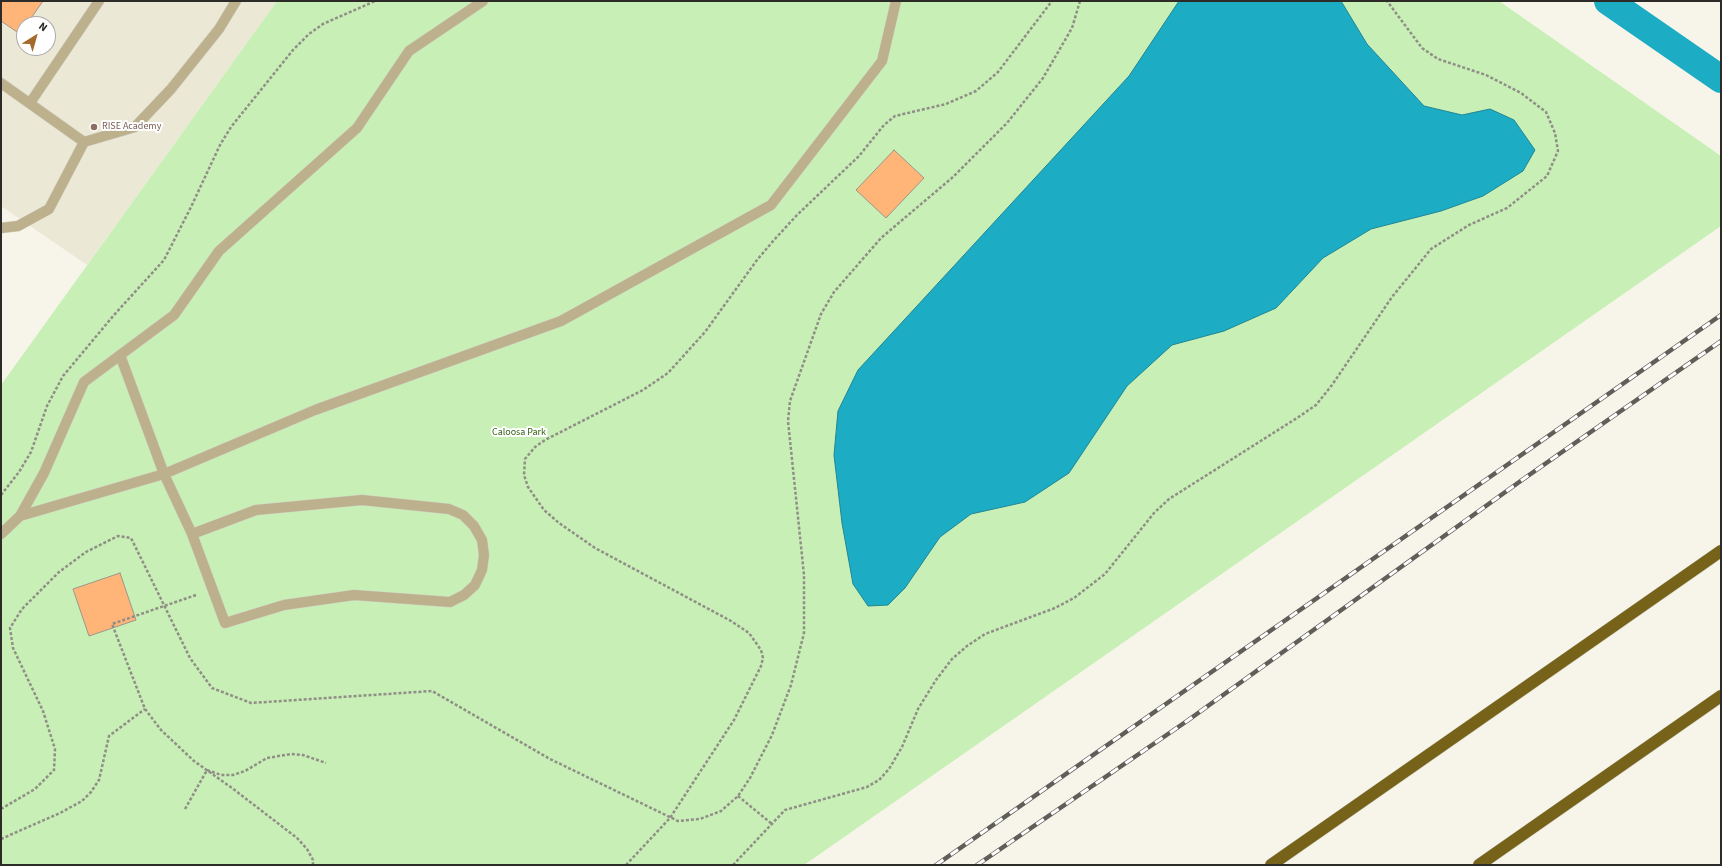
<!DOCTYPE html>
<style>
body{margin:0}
#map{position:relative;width:1722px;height:866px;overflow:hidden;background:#f7f5ea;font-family:"Source Sans 3",sans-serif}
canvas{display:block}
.frame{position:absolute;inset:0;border:2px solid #2c2b27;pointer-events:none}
.north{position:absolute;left:16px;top:16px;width:40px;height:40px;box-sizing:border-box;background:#fff;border:1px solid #abaaa9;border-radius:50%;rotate:37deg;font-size:11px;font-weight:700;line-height:16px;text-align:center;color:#2c2b27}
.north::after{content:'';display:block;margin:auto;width:14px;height:18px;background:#a4692b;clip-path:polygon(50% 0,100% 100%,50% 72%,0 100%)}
</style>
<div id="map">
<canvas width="1722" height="866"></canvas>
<div class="frame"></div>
<div class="north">N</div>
</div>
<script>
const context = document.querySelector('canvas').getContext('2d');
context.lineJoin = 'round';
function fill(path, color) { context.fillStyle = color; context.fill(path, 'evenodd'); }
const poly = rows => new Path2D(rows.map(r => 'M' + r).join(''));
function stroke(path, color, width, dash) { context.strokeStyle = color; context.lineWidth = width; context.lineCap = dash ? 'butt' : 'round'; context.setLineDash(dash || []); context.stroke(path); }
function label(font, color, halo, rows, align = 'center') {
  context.font = font + ' "Source Sans 3",sans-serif'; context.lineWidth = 4; context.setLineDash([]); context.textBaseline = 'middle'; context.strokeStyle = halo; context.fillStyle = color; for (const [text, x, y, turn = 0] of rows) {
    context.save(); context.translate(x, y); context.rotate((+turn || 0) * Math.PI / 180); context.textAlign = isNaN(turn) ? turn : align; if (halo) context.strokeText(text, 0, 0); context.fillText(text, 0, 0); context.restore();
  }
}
const built = poly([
 [1,1,277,1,87,265,1,206],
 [24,24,48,24,48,48,24,48]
]);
const green = poly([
 [277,1,1499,1,1721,156,1721,226,804,865,1,865,1,385]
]);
const water = poly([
 [1179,1,1341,1,1367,44,1424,106,1462,115,1490,109,1514,120,1535,150,1523,171,1483,196,1441,211,1371,229,1323,258,1276,308,1224,331,1172,345,1127,386,1069,473,1025,502,971,514,940,537,905,588,888,605,868,606,853,584,842,523,834,455,838,411,858,370,1129,76,1179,1]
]);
const canal = poly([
 [1608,1,1721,79]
]);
const building = poly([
 [1,1,43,1,27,24,24,24,24,28,20,34,1,21,1,1],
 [894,150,924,178,886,218,856,190,894,150],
 [120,573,136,620,89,636,73,589,120,573]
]);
const path = poly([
 [1,495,19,472,31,452,47,406,63,376,114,315,164,260,191,207,220,145,231,127,293,50,309,34,323,24,375,1],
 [196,595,112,624,145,709,161,730,194,761,232,788,297,838,307,849,313,860,313,865],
 [738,796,772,824],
 [1,809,35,789,54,770,55,749,43,711,13,648,10,628,22,609,59,572,86,552,118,536,131,538,190,658,212,688,251,703,432,691,550,759,678,821,700,819,721,811,738,796,750,778,772,735,791,685,804,633,804,575,788,421,790,401,821,314,834,292,881,238,953,177,1007,123,1043,78,1072,28,1080,1],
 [185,809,207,770,221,775,233,775,245,771,267,758,291,754,303,755,326,763],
 [1,839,60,813,82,801,91,792,99,780,109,736,145,709],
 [626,865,670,818,734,720,761,666,763,658,761,650,749,633,731,621,595,548,559,523,544,510,528,487,524,475,525,459,535,447,545,440,643,390,668,373,705,332,757,260,774,240,797,215,859,156,884,125,895,116,946,104,976,91,998,72,1052,1],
 [733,865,785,810,867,787,879,780,889,769,902,747,918,709,936,680,952,659,967,646,985,634,1055,608,1074,598,1105,574,1154,513,1169,499,1297,418,1316,405,1332,385,1392,297,1431,249,1469,225,1507,208,1547,176,1558,151,1555,133,1546,112,1521,93,1486,75,1438,59,1422,48,1387,1]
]);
const lane = poly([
 [1,83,84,142],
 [30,103,99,1],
 [1,228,18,226,49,209,84,142,135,127,171,89,219,29,236,1],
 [120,355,164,474,192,534,225,623,284,605,354,595,450,602,464,595,475,585,482,570,484,555,482,540,474,526,463,515,449,509,362,500,256,510,192,534],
 [20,516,164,474,315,410,561,321,771,205,882,61,896,1],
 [1,534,20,516,44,473,84,382,174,315,219,251,357,128,409,51,483,1]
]);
const highway = poly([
 [1271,865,1721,551],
 [1479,865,1721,696]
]);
const rail = poly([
 [936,865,1721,315],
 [977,865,1187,721,1522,480,1721,341]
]);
const markers = [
 [94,127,4,"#8d6e63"]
];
const educationNames = [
 ["RISE Academy",102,127]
];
const parkNames = [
 ["Caloosa Park",519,433]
];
fill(built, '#ece8d6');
fill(green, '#c8efb5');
fill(water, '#1cadc5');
stroke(water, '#218696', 1);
stroke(canal, '#1cadc5', 28);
fill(building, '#feb577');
stroke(building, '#9e958e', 1);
stroke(lane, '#d2d1c7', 11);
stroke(highway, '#d2d1c7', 13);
stroke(path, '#908e87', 2.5, [3, 2]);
stroke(lane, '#bcb18c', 10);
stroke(highway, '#766319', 12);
stroke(rail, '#5f5e58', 4.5);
stroke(rail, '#fff', 3, [9]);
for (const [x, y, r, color] of markers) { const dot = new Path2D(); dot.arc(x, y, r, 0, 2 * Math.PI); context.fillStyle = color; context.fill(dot); stroke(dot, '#fff', 1.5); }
label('10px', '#785e54', '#fff', educationNames, 'left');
label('10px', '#346114', '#fff', parkNames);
</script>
